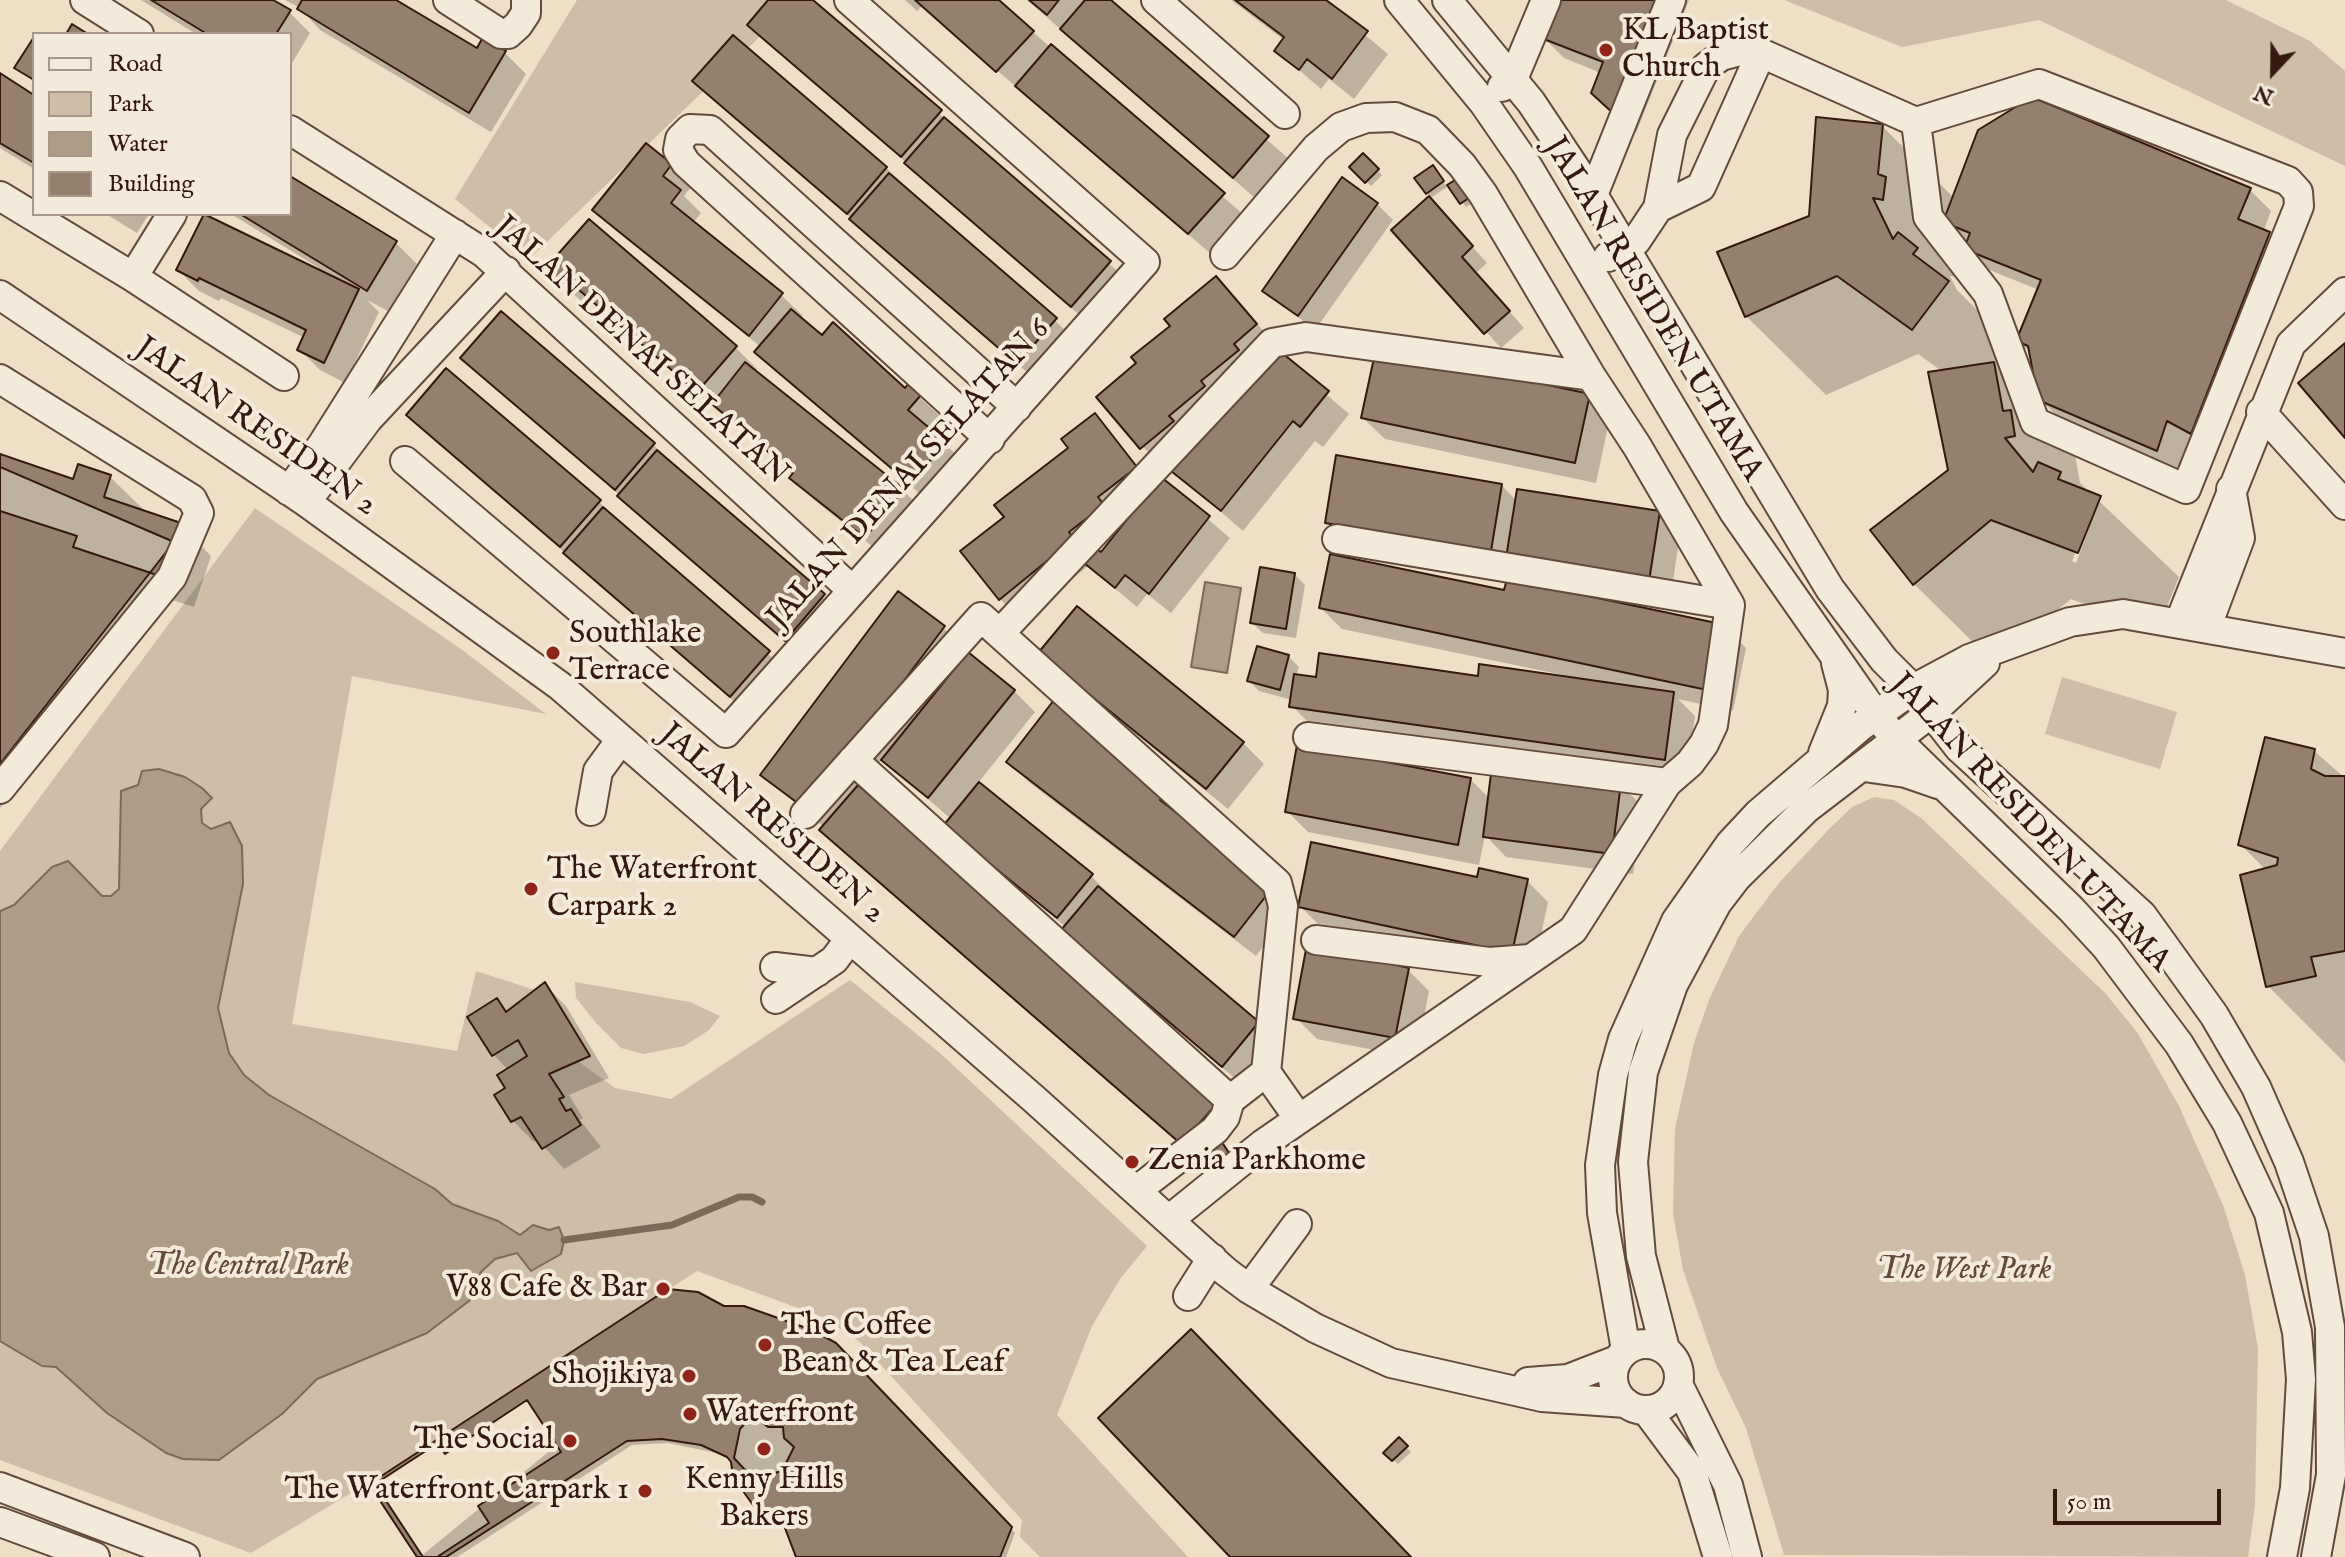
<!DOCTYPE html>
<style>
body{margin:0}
#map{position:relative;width:2345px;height:1557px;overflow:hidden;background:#eedfc6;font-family:"IM FELL English",serif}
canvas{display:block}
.legend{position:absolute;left:32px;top:32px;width:260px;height:184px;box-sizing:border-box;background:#f4eada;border:2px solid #a89688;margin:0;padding:10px 14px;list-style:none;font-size:24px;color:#35190e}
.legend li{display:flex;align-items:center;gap:16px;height:40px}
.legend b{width:40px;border:2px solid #a89688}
.north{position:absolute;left:2233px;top:32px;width:80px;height:80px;-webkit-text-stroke:6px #f4eada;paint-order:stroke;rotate:202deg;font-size:22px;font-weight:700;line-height:32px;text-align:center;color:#35190e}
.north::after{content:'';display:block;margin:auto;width:28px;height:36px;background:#35190e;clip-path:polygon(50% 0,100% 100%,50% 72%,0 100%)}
.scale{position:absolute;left:2053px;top:1489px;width:168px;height:36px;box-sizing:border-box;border:4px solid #35190e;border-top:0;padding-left:10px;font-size:24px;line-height:28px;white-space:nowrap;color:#35190e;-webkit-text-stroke:6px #f4eada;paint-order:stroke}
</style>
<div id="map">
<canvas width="2345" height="1557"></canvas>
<ul class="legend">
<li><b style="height:10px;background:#f4eada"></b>Road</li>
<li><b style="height:22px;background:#cfbda7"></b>Park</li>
<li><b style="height:22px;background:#af9c87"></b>Water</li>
<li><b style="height:22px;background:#95806e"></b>Building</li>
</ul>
<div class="north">N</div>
<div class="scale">50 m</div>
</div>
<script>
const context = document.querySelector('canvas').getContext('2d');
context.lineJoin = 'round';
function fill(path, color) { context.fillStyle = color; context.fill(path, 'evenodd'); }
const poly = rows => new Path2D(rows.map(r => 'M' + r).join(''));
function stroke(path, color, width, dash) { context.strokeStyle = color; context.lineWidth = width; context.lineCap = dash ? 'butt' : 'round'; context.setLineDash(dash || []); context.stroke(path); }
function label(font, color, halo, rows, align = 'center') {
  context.font = font + ' "IM FELL English",serif'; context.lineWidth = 8; context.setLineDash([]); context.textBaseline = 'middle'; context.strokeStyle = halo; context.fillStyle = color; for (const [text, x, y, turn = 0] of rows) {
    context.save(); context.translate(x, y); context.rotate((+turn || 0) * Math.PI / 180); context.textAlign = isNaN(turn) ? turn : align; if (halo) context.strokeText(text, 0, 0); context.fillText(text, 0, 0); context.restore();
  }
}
const green = poly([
 [577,0,798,0,529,259,455,199],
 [1784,0,2226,0,2310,41,2345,71,2345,166,2039,20,1902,47],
 [255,508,461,649,546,714,352,676,292,1024,457,1051,476,971,538,991,568,1054,615,1088,671,1099,850,980,940,1053,1147,1246,1120,1279,1092,1326,1057,1415,1188,1557,1040,1557,1020,1537,1022,1520,860,1342,823,1317,697,1271,368,1483,251,1553,0,1460,0,851],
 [2062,677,2177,712,2160,769,2045,734],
 [1874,797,1894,800,1921,818,2105,993,2137,1032,2179,1106,2223,1205,2245,1275,2258,1348,2255,1505,2248,1557,1784,1555,1746,1428,1717,1368,1683,1270,1673,1213,1675,1129,1694,1043,1709,1000,1739,936,1779,883,1828,830,1852,807],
 [575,982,690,1002,720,1016,709,1030,684,1046,644,1054,621,1048,597,1024,576,998]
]);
const water = poly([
 [1205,582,1241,588,1227,673,1191,667,1205,582],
 [159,769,185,777,202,788,212,798,201,809,202,823,211,829,230,822,242,846,243,884,218,1008,229,1053,244,1075,269,1095,435,1189,452,1204,498,1221,520,1235,533,1225,549,1230,559,1227,564,1240,561,1254,531,1271,517,1253,495,1259,481,1272,469,1301,427,1333,317,1379,282,1414,219,1460,183,1459,166,1453,107,1413,56,1367,42,1366,0,1341,0,911,14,905,52,867,68,861,102,896,111,896,119,889,121,791,138,785,142,771,159,769]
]);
const shadow = poly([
 [141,0,270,0,289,12,310,33,292,63,290,34,196,34],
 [285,0,392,0,477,51,484,40,505,53,526,74,491,132,320,30,300,8],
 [771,0,810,0,1131,283,1093,327,750,25],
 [905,0,996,0,1244,215,1211,254,922,6,917,11],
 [1027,0,1108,0,1289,159,1255,198],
 [1231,0,1323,0,1388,54,1354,99,1329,79,1321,89,1276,50,1284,40],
 [1558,0,1689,0,1636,133,1614,114,1601,73,1564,58,1543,37],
 [0,76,34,98,34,169,0,148],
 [695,81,886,168,1076,340,1039,383],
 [2032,100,2250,190,2271,211,2263,232,2290,255,2212,454,2188,441,2178,470,2062,421,2040,399,2032,354,2018,340,2039,290,1987,269,1959,235,1962,278,1950,276,1957,290,1996,329,2012,382,2073,444,2080,483,2179,577,2157,631,2071,599,1994,663,1914,584,1950,471,1943,372,1918,354,1826,395,1746,316,1811,218,1882,126,1954,198],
 [2087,523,2090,526,2076,563,2072,561],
 [647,146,692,186,684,196,701,213,693,223,781,295,803,316,800,319,822,338,905,391,908,387,941,417,930,430,966,464,932,504,778,373,757,352,761,347,616,231,595,210],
 [1363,156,1382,175,1371,186,1352,167],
 [1437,172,1447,187,1429,199,1487,263,1476,273,1524,328,1501,348,1394,230,1431,197,1427,193],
 [290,178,396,243,417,264,388,311,367,300,379,312,345,383,320,370,299,349,305,338,221,298,219,301,199,291,178,270,318,271,319,268,231,214,290,214],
 [1450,186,1478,199,1466,207],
 [1377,204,1393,220,1315,330,1264,291],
 [106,214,149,214,137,233],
 [589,222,736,348,757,369,754,372,903,490,924,512,887,558,813,499,792,478,794,474,721,410,719,412,593,303,589,308,547,270],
 [1216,278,1277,346,1276,351,1349,414,1323,447,1315,441,1243,531,1174,471,1163,469,1099,397,1139,363],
 [501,314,654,445,674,467,845,617,807,660,463,358],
 [1366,355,1589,395,1610,417,1596,483,1385,439,1363,418,1375,364],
 [408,415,599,502,790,674,752,717],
 [1095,416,1155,487,1161,479,1230,538,1171,613,1147,594,1137,607,1088,566,1021,620,1000,599,1007,518,1071,449],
 [1144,501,1123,527,1118,519],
 [1118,531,1101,555,1094,550],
 [0,456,74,481,110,477,142,508,140,511,180,524,211,556,194,607,169,599,0,808],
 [1502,486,1517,501,1659,513,1680,534,1670,601,1348,543,1327,522],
 [1294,574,1305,585,1296,638,1263,633,1252,623],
 [1506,592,1725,627,1746,648,1733,711,1678,699,1695,716,1686,780,1313,727,1292,706,1292,700,1259,691,1249,681,1288,656,1299,667,1296,676,1317,679,1562,678,1563,675,1342,629,1321,608],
 [943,628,965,649,914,717,916,719,1014,691,1035,712,978,783,1091,876,1112,897,1110,899,1279,1045,1244,1086,1084,951,1066,927,967,847,951,819,882,759,860,789,1240,1121,1221,1143,1232,1158,1215,1170,1207,1160,1203,1164,842,851,821,830,824,827,762,775],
 [1062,674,1243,743,1264,764,1228,809],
 [1054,703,1189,810,1182,819,1292,909,1256,956,1030,783,1009,762],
 [2314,751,2345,778,2345,1063,2268,986,2266,870,2240,844],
 [1470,779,1490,799,1621,785,1642,806,1633,874,1506,857,1485,835,1479,865,1308,832,1287,811],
 [1478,880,1527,881,1548,902,1533,973,1321,927,1300,906],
 [1408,970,1429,991,1416,1058,1317,1039,1296,1018],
 [545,985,566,1006,609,1078,569,1095,583,1118,580,1120,601,1147,564,1169,538,1140,534,1142,513,1121,508,1070,494,1055,470,1017,497,1001,509,1013],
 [724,1308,845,1354,1015,1533,1006,1557,798,1557,783,1518,755,1504,733,1463,721,1454,668,1443,632,1445,457,1557,420,1557],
 [1399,1440,1411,1452,1398,1464,1386,1453]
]);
const stream = poly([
 [564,1240,672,1225,739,1197,752,1197,762,1202]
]);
const building = poly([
 [151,0,273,0,291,10,276,34,207,34,151,0],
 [302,0,396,0,477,48,483,37,506,51,469,113,297,9,302,0],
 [768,0,813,0,942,110,901,157,747,25,768,0],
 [915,0,999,0,1034,31,996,72,915,0],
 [1029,0,1059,0,1047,15,1029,0],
 [1085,0,1111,0,1269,136,1233,178,1060,29,1085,0],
 [1235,0,1326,0,1368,31,1332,79,1307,59,1299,70,1274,51,1284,37,1235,0],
 [1556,0,1660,0,1614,114,1591,93,1603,62,1541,38,1556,0],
 [72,24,88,34,66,34,72,24],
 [733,35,887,167,847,214,692,81,733,35],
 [34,37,34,80,14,68,34,37],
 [1051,44,1225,193,1188,234,1015,86,1051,44],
 [0,73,34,95,34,163,0,143,0,73],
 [2032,97,2251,188,2238,219,2270,232,2191,434,2167,421,2157,451,2038,400,2028,346,2016,341,2041,280,1964,249,1970,233,1943,222,1978,130,2032,97],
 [944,117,1111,261,1071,307,904,163,944,117],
 [1816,117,1883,124,1878,174,1886,177,1883,200,1873,198,1893,239,1898,232,1918,248,1913,254,1949,281,1912,330,1837,276,1745,317,1717,252,1809,216,1816,117],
 [646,143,672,164,663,176,681,190,671,203,783,293,749,336,592,210,646,143],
 [1363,153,1379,169,1365,183,1349,167,1363,153],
 [1433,165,1444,181,1426,194,1414,178,1433,165],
 [889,173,1057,318,1017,364,849,219,889,173],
 [1463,175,1475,194,1460,204,1447,185,1463,175],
 [290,176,397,241,367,291,240,214,290,214,290,176],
 [1342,177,1378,203,1298,316,1262,291,1342,177],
 [1429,196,1473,246,1462,257,1510,311,1484,334,1391,230,1429,196],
 [204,214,359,289,324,363,297,350,306,330,199,278,198,281,176,270,204,214],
 [589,219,737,346,697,392,571,283,566,289,544,270,589,219],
 [1216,276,1257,324,1234,344,1239,350,1201,381,1205,386,1169,416,1174,421,1140,449,1096,397,1136,363,1131,357,1170,326,1164,319,1216,276],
 [791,309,822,335,833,322,905,388,908,384,921,395,908,410,946,442,910,484,754,352,791,309],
 [501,311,655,443,615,490,460,358,501,311],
 [2345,343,2345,438,2298,383,2345,343],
 [1366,346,1590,394,1575,463,1361,418,1374,358,1366,346],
 [1276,348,1329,391,1300,427,1293,421,1221,511,1171,471,1242,383,1276,348],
 [745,362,904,489,865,538,789,478,793,473,712,404,745,362],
 [1994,362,2003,411,2011,410,2015,436,2005,438,2033,472,2038,462,2061,472,2058,479,2101,496,2078,553,1991,520,1913,585,1870,530,1948,470,1928,372,1994,362],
 [446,368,601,500,560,547,406,415,446,368],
 [1095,413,1137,467,1098,497,1104,505,1069,532,1074,539,999,600,960,551,1004,517,994,505,1068,448,1061,439,1095,413],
 [657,450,825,594,785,641,617,496,657,450],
 [0,454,73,479,78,464,111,475,104,497,181,523,163,577,73,547,77,536,0,511,0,454],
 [1336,455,1502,484,1491,551,1325,523,1336,455],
 [0,467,174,542,0,764,0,467],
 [1161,477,1210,516,1149,594,1125,575,1115,588,1079,559,1091,544,1101,552,1161,477],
 [1517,489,1660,511,1649,581,1506,558,1517,489],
 [603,507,770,651,730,697,563,553,603,507],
 [1330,554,1504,590,1507,579,1726,625,1712,691,1319,608,1330,554],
 [1260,567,1295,573,1286,629,1250,623,1260,567],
 [898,591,945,626,807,810,760,775,898,591],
 [1077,606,1244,742,1206,789,1038,653,1077,606],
 [1257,646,1289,655,1280,690,1247,681,1257,646],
 [968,652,1015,690,928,798,881,760,968,652],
 [1319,653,1478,676,1479,664,1674,692,1665,760,1289,707,1294,674,1316,677,1319,653],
 [1054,700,1169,788,1160,800,1273,887,1234,937,1006,762,1054,700],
 [2265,737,2315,749,2311,769,2325,776,2345,776,2345,951,2311,957,2316,976,2266,987,2240,875,2277,865,2278,858,2238,845,2265,737],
 [1297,745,1471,778,1458,845,1285,812,1297,745],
 [1492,766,1621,783,1612,854,1483,837,1492,766],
 [979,782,1093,874,1057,918,943,826,979,782],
 [858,785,1221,1099,1181,1144,819,830,858,785],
 [1311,842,1477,877,1479,868,1528,879,1512,953,1298,907,1311,842],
 [1098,886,1259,1022,1222,1067,1061,930,1098,886],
 [1307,944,1409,968,1395,1038,1293,1019,1307,944],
 [545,982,590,1056,549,1074,564,1097,559,1099,566,1111,571,1109,581,1125,542,1149,521,1117,511,1122,494,1095,505,1088,497,1075,527,1056,518,1040,492,1056,467,1017,497,998,506,1012,545,982],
 [1220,1139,1229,1153,1209,1167,1199,1152,1220,1139],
 [668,1289,698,1292,724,1306,744,1306,812,1330,836,1343,1012,1527,1000,1557,796,1557,780,1515,753,1505,733,1477,731,1462,727,1457,701,1445,662,1439,627,1441,446,1557,417,1557,369,1484,668,1289],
 [1191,1329,1411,1557,1230,1557,1098,1418,1191,1329],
 [527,1400,561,1452,478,1506,489,1523,437,1557,423,1557,375,1484,438,1443,445,1454,527,1400],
 [757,1419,768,1427,783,1427,784,1438,794,1447,786,1463,788,1469,765,1476,747,1472,734,1458,740,1429,747,1421,757,1419],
 [1399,1437,1408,1446,1392,1461,1383,1453,1399,1437]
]);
const minor = poly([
 [85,0,139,34],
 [448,0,501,34,508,34,518,25,526,13,526,0],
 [1156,0,1285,114],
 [1399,0,1483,102,1528,167,1734,512,1876,715,1896,739,2071,909,2106,947,2179,1044,2227,1123,2269,1213,2297,1332,2301,1379,2295,1488,2282,1557],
 [1447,0,1531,102,1593,195,1830,589,1884,660,1913,689,1959,748,2142,915,2214,1015,2256,1087,2289,1162,2314,1236,2330,1327,2331,1475,2316,1557],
 [2039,84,2288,181,2298,192,2299,206,2186,489,2035,422,1988,294,1928,217,1916,122,2039,84],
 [1502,87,1513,79,1546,0],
 [290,130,484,253,852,590],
 [1593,195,1671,0],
 [0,196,133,277,284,376],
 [1658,208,1701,187,1761,53],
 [1608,257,1636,241,1658,208,1672,135,1706,67,1721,56,1740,51,1761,53,1916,122],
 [133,277,172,214],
 [0,295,306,502,560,686,1034,1099,1225,1271,1249,1289,1315,1328,1391,1363,1542,1397,1626,1403],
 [0,379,192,499,199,513,172,577,0,789],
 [2261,412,2345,505],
 [990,439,686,163,678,150,680,139,690,129,710,130,1017,407],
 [405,461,726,733,1145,262,849,0],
 [289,491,322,445,455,234],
 [306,502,368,419,506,271],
 [1337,539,1730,605],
 [2180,621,2291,344,2345,292],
 [2207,626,2240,538,2231,489],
 [1000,633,1272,343,1306,337,1591,376],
 [1308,737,1667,783],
 [1823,753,1842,706,1843,690,1836,663],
 [853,760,1230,1100],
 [1864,767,1906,773,1938,784],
 [591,811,598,771,620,741],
 [805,814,981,617,1277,883,1283,906,1266,1072],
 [1316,940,1489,962,1530,959],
 [775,967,817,972],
 [776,999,834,960,850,939],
 [1137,1190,1215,1130,1225,1117,1230,1100,1266,1072,1299,1119],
 [1170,1219,1263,1144,1573,930,1667,783,1690,763,1704,744,1713,725,1730,605,1637,446,1591,376,1483,194,1462,165,1428,130,1395,117,1366,118,1341,127,1316,148,1225,255],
 [1249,1289,1297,1224],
 [1188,1296,1212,1258],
 '1613 1377a33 33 0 1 1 66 0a33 33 0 1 1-66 0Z',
 [1665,1349,1641,1256,1633,1162,1643,1072,1673,985,1717,903,1737,877,1806,809,1931,713,1985,663],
 [1626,1350,1602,1213,1600,1165,1613,1075,1623,1039,1676,921,1730,844,1758,814,1861,726,1913,689,1969,659,2070,622,2123,614,2345,653],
 [1528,1382,1568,1379,1617,1360],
 [1678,1384,1728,1485,1747,1557],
 [1646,1410,1692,1472,1718,1557],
 [0,1487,185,1557],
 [0,1522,95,1557]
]);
const markers = [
 [1606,50,8,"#8f2418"],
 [553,653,8,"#8f2418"],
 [531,889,8,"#8f2418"],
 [1132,1162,8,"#8f2418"],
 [663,1289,8,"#8f2418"],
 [765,1345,8,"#8f2418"],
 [689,1376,8,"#8f2418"],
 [690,1414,8,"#8f2418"],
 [570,1441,8,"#8f2418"],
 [764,1449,8,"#8f2418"],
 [645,1491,8,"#8f2418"]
];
const poiNames = [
 ["KL Baptist",1622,32],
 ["Church",1622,69],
 ["Southlake",569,635],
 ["Terrace",569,672],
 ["The Waterfront",547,871],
 ["Carpark 2",547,908],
 ["Zenia Parkhome",1148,1162],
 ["V88 Cafe & Bar",647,1289,"right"],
 ["The Coffee",781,1327],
 ["Bean & Tea Leaf",781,1364],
 ["Shojikiya",673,1376,"right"],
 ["Waterfront",706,1414],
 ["The Social",554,1441,"right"],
 ["Kenny Hills",764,1481,"center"],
 ["Bakers",764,1518,"center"],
 ["The Waterfront Carpark 1",629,1491,"right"]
];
const streetNames = [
 ["JALAN RESIDEN UTAMA",1652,310,59],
 ["JALAN DENAI SELATAN",640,352,42],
 ["JALAN RESIDEN 2",255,428,35],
 ["JALAN DENAI SELATAN 6",910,475,-48],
 ["JALAN RESIDEN UTAMA",2029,824,47],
 ["JALAN RESIDEN 2",771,825,41]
];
const parkNames = [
 ["The Central Park",248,1267],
 ["The West Park",1964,1271]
];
fill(green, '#cfbda7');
fill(water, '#af9c87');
stroke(water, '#7e6857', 2);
fill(shadow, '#0003');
stroke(stream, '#7e6857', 7);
fill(building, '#95806e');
stroke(building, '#35190e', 2);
stroke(minor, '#634a3c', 32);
stroke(minor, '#f4eada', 28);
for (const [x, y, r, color] of markers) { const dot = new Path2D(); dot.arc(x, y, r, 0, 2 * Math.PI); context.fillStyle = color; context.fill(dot); stroke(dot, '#f4eada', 3); }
label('32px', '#35190e', '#f4eada', poiNames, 'left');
label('32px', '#35190e', '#f4eada', streetNames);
label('italic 32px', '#634a3c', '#f4eada', parkNames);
</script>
